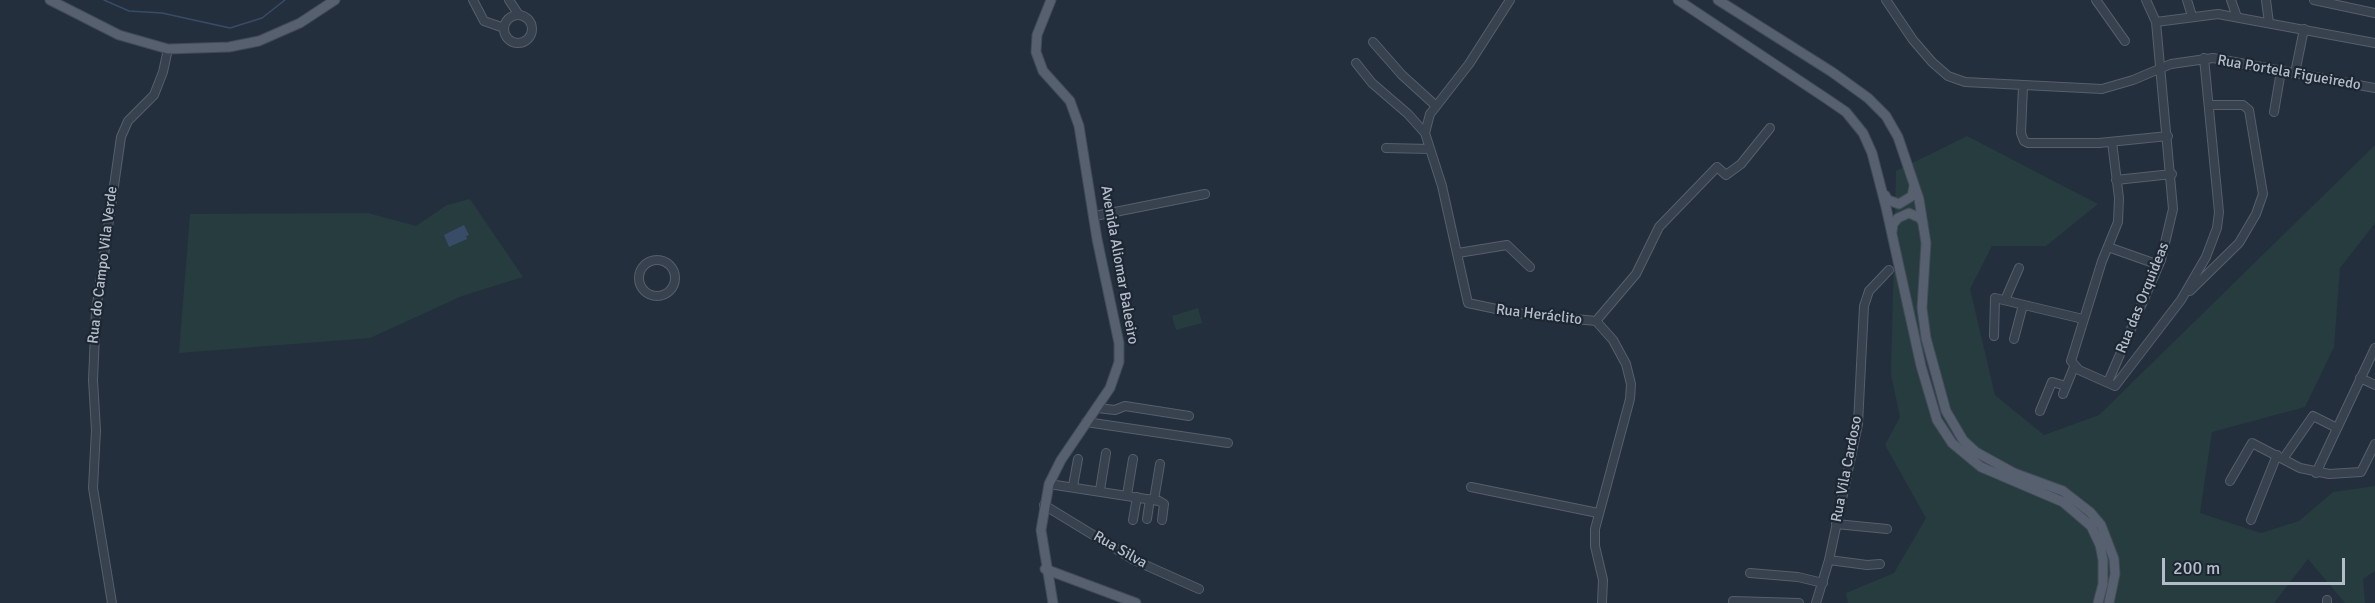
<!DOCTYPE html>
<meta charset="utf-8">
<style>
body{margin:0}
#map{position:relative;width:2375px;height:603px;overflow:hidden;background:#242f3e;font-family:Signika,sans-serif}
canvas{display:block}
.scale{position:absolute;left:2162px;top:558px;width:183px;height:27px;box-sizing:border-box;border:3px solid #b4bcc9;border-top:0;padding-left:8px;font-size:18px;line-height:21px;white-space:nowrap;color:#b4bcc9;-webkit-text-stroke:4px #1d2633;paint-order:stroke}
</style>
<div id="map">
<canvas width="2375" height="603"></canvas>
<div class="scale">200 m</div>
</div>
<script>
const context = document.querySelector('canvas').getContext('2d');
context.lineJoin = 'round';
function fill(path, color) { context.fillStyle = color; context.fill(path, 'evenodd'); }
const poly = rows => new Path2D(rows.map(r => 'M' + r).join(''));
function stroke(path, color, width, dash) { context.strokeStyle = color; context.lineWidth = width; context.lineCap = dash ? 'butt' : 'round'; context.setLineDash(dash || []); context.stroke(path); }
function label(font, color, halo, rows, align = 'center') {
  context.font = font + ' Signika,sans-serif'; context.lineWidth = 4.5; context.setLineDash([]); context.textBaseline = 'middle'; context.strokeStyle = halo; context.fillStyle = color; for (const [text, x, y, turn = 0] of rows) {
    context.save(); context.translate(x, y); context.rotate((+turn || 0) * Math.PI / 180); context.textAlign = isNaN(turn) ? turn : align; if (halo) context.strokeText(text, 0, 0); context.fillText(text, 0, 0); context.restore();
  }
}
const green = poly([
 [1967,136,2098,204,2046,246,1992,246,1970,289,1995,395,2044,435,2099,415,2375,145,2375,223,2340,268,2334,347,2305,407,2212,432,2200,513,2261,533,2299,521,2333,492,2375,486,2375,571,2363,579,2365,603,2345,603,2308,559,2274,603,1848,603,1846,593,1894,573,1926,518,1885,445,1900,417,1891,375,1896,171],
 [470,199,523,277,462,296,370,338,179,353,190,214,368,213,416,226,447,205],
 [1198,308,1202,323,1176,330,1172,316]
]);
const water = poly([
 [464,225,469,235,466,236,467,239,449,247,444,235]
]);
const stream = poly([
 [104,0,129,11,162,13,230,28,262,18,285,0]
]);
const minor = poly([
 [473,0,484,21,504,28],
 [509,0,519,15],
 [1886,0,1913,40,1932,62,1948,76,1965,82,2102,89,2133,80,2171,64,2213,58,2375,88],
 [2096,0,2125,41],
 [2187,0,2192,16],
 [2231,0,2237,17],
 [2266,0,2269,23],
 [2314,0,2375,13],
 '504 29a14 14 0 1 1 28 0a14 14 0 1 1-28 0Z',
 [2156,22,2218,14,2375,43],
 [1373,42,1402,75,1435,105],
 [1356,63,1372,83,1408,114,1425,133,1442,186,1468,303,1515,313,1596,321,1613,340,1626,364,1631,384,1630,399,1595,529,1595,546,1603,580,1602,603],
 [2295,73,2304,29],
 [2023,86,2021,133,2024,141,2028,143,2099,143,2168,136],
 [2274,112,2281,71],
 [1425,133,1430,114,1469,64,1510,0],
 [2112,142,2119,198,2118,222,2102,261,2071,361,2079,370,2115,386,2181,300,2206,257,2217,228,2219,212,2204,58],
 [1386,148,1430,149],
 [2116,180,2172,174],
 [1095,216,1205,194],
 [2108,247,2159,265],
 [1458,253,1507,245,1530,267],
 '639 278a18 18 0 1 1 36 0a18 18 0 1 1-36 0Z',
 [2190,291,2239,243,2256,214,2263,194,2249,110,2243,105,2209,105],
 [2005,300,2019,268],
 [1596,321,1636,274,1659,227,1717,167,1726,175,1741,164,1770,128],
 [1994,336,1995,298,2083,319],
 [2014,339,2023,305],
 [2360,378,2375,385],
 [2108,382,2161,260,2173,209,2156,22,2146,0],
 [2063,394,2074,367],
 [1097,408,1115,410,1125,406,1189,416],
 [2040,411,2052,382,2066,386],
 [1086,422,1228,443],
 [2283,459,2313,416,2337,428],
 [2316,473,2375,348],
 [2230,481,2252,443,2300,468,2329,474,2361,472,2375,444],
 [1049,484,1159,501,1164,504,1162,520],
 [1073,486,1078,459],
 [1471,487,1598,513],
 [1100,490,1106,453],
 [1127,495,1133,459],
 [1154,500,1160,464],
 [1044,505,1134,560,1199,589],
 [1147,519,1150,499],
 [1133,520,1137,497],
 [2251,520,2277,455],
 [1836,524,1887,529],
 [1829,560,1867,565,1880,564],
 [1750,573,1798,577,1823,583],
 [2327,600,2327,603],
 [1733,601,1799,603],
 [112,603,93,488,96,430,93,380,96,311,121,137,128,121,154,95,163,72,168,49],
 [1816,603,1829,560,1858,424,1864,306,1869,291,1889,270]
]);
const major = poly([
 [50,0,119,35,168,49,229,47,259,41,300,23,335,0],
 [1051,0,1037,35,1036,52,1043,71,1070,101,1079,126,1097,239,1119,343,1119,362,1110,388,1061,460,1049,484,1041,530,1053,603],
 [1678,0,1827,99,1846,112,1863,133,1872,153,1886,207,1921,366,1937,420,1952,443,1981,467,2063,502,2091,526,2100,545,2103,560,2103,584,2098,603],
 [1718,0,1832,72,1868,98,1886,116,1898,137,1919,199,1926,243,1922,308,1926,338,1946,411,1963,440,1976,452,2014,473,2063,491,2090,512,2101,525,2114,559,2115,574,2109,603],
 [1885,195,1888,200,1899,204,1912,196,1914,186],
 [1892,232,1893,224,1898,218,1909,213,1920,218,1923,223],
 [1045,569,1136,603]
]);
const streetNames = [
 ["Rua Portela Figueiredo",2289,73,10],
 ["Rua do Campo Vila Verde",103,265,-83],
 ["Avenida Aliomar Baleeiro",1119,265,80],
 ["Rua das Orquideas",2143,298,-68],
 ["Rua Heráclito",1539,315,7],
 ["Rua Vila Cardoso",1847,469,-79],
 ["Rua Silva",1120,550,30]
];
fill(green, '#263c3f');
fill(water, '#394c67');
stroke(stream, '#394c67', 1.5);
stroke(minor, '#565f6c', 10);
stroke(major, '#414a57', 11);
stroke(minor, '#38414e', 8);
stroke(major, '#56606e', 9);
label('15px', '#b4bcc9', '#1d2633', streetNames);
</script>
